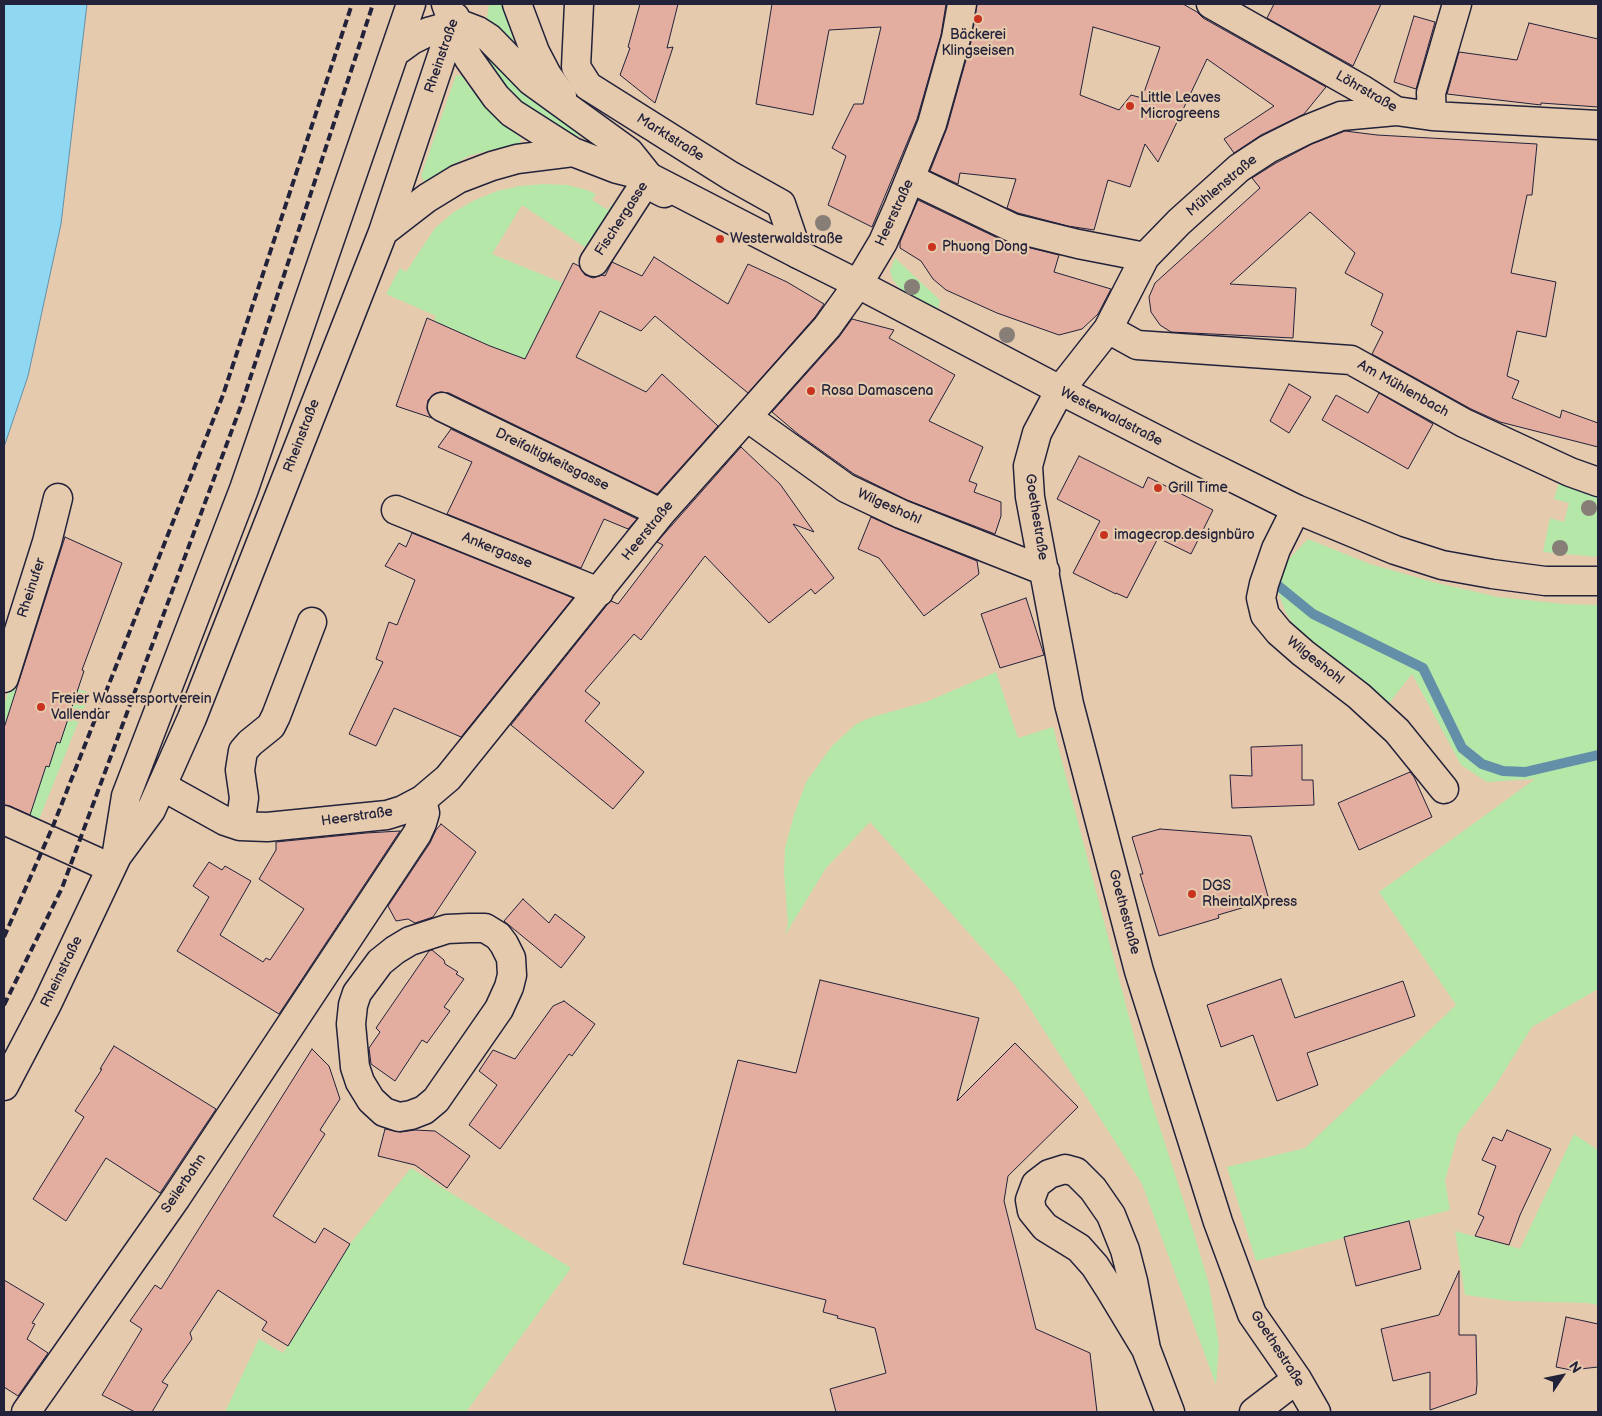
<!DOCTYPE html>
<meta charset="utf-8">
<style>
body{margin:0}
#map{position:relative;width:1602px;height:1416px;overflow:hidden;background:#e6caad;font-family:"Balsamiq Sans",sans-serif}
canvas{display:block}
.frame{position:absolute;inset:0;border:5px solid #22223b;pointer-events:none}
.north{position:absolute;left:1537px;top:1351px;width:50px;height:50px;-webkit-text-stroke:4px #e6caad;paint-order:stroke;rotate:56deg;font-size:14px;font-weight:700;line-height:20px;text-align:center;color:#22223b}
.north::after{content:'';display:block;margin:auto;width:18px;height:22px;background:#22223b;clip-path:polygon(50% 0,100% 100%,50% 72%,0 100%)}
</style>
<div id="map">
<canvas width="1602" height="1416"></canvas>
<div class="frame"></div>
<div class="north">N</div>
</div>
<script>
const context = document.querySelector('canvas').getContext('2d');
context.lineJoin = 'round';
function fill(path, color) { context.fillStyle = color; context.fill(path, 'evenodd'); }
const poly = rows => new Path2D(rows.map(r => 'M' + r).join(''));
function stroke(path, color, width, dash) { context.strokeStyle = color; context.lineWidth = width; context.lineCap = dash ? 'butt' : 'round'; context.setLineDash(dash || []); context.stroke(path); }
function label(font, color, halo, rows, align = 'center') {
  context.font = font + ' "Balsamiq Sans",sans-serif'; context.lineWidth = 4.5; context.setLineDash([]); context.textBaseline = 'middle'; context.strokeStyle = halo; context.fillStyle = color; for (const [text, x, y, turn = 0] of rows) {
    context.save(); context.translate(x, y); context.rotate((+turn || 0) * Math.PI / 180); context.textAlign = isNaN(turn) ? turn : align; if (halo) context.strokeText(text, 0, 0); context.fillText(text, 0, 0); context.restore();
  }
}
const green = poly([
 [489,4,502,4,514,42,507,41,490,25,487,17],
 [492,56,510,78,533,99,579,134,578,139,554,127,527,106,503,84,483,59],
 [456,75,463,76,466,83,485,105,504,124,521,138,520,143,471,155,447,168,428,182,424,181,421,176],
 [544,184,567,185,587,190,596,194,592,200,608,210,612,204,619,206,589,250,522,205,492,254,563,283,525,359,485,344,437,322,434,320,436,316,386,294,400,268,406,272,435,228,454,212,475,200,497,191,520,186],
 [895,258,940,300,938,310,903,292,893,280,890,271],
 [1559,482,1598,492,1598,557,1543,552,1550,518,1564,522,1569,503,1554,499],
 [1308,539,1370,564,1433,582,1498,597,1564,604,1598,605,1598,989,1532,1027,1495,1086,1458,1134,1445,1181,1450,1210,1256,1261,1227,1167,1305,1148,1456,1005,1379,892,1535,779,1487,782,1461,765,1412,674,1386,707,1304,641,1286,613,1277,589,1288,560],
 [15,670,90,693,36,827,5,809,8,802,4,800,4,706],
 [996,672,1018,738,1053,727,1150,1097,1191,1224,1209,1284,1219,1345,1216,1385,1142,1184,1015,985,870,822,826,868,785,935,788,924,784,872,785,848,794,815,806,782,832,746,856,724,872,717,926,702],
 [1574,1134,1598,1150,1598,1305,1588,1303,1509,1301,1465,1295,1455,1231,1520,1249],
 [411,1168,571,1268,466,1412,225,1412,259,1339,283,1353,350,1244]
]);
const water = poly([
 [4,4,87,4,61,224,28,376,4,447,4,4]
]);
const stream = poly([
 [1275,583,1313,614,1423,668,1462,748,1482,764,1503,771,1525,772,1598,755]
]);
const building = poly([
 [640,4,678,4,667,48,673,47,655,103,620,75,630,48,628,47,640,4],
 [772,4,946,4,941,35,917,119,872,227,828,205,846,156,832,148,854,104,863,104,881,27,829,30,813,115,756,104,772,4],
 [977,4,1183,4,1197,12,1203,18,1326,87,1304,114,1261,135,1234,153,1224,139,1274,106,1207,59,1158,162,1145,144,1130,187,1108,180,1094,230,1068,226,1018,213,1007,208,1016,179,960,173,958,184,930,171,947,128,971,42,977,4],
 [1093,27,1160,47,1142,98,1131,95,1119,110,1080,95,1093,27],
 [1274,4,1381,4,1353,66,1267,18,1274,4],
 [1414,16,1435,22,1416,89,1394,82,1414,16],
 [1529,23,1598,39,1598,107,1541,103,1541,105,1447,94,1459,52,1517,60,1529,23],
 [1345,131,1377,135,1537,144,1532,195,1527,195,1511,273,1556,282,1546,337,1517,331,1507,376,1519,381,1512,398,1560,418,1562,410,1598,423,1598,447,1500,422,1471,409,1372,354,1383,332,1371,325,1383,294,1345,273,1355,253,1310,212,1230,284,1296,288,1293,338,1171,332,1160,325,1151,312,1149,297,1155,283,1260,188,1252,178,1276,163,1312,144,1345,131],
 [918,200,1006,242,1059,255,1054,272,1111,289,1098,314,1082,329,1059,335,997,313,946,290,933,279,921,261,900,248,900,242,918,200],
 [654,257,728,304,748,264,787,282,824,304,815,317,748,393,655,316,641,331,600,311,576,357,646,392,662,374,718,426,657,494,449,393,440,392,434,394,428,400,427,409,432,418,396,406,427,318,490,346,525,359,573,263,579,266,585,275,593,278,602,275,605,276,612,262,642,276,654,257],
 [852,319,894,330,889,338,955,375,929,421,983,447,969,481,977,484,974,492,1001,502,1001,516,995,534,907,500,854,474,798,434,772,412,839,337,852,319],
 [1289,384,1311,397,1289,433,1270,421,1289,384],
 [1379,393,1433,424,1408,469,1322,420,1336,395,1368,413,1379,393],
 [451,429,637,519,628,529,604,519,581,568,447,514,472,462,438,447,451,429],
 [741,447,780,484,814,532,793,524,834,578,815,594,811,589,769,623,705,556,641,640,634,634,585,691,600,703,585,721,644,772,613,809,511,725,607,605,611,601,618,604,663,545,657,542,741,447],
 [1079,456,1143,488,1148,477,1213,510,1191,554,1158,538,1127,598,1116,593,1116,594,1073,573,1100,521,1057,499,1079,456],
 [871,517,895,528,977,561,979,574,924,616,879,558,858,549,871,517],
 [412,533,573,598,461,737,394,708,376,746,349,734,383,662,376,659,389,622,397,625,415,580,385,566,399,543,406,547,412,533],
 [65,537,122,563,82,670,84,671,60,743,57,742,49,767,46,766,30,815,10,806,4,805,4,728,65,537],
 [1026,598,1044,655,1000,668,981,614,1026,598],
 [1302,745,1302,780,1313,780,1314,805,1232,808,1230,775,1252,776,1251,747,1302,745],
 [1410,772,1414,777,1432,817,1359,850,1338,803,1410,772],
 [441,824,476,852,433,917,415,923,408,919,396,921,388,906,430,843,436,830,441,824],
 [1160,829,1251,836,1269,900,1218,915,1219,918,1159,936,1140,874,1143,874,1132,837,1160,829],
 [400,831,279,1014,177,951,209,897,193,886,209,862,222,870,225,866,251,881,220,935,263,962,266,958,270,960,304,909,259,879,276,850,276,842,366,833,400,831],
 [523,899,549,923,555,914,585,937,561,968,504,921,523,899],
 [432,950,444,960,445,964,458,972,456,974,464,979,444,1007,450,1011,427,1043,422,1040,395,1081,371,1064,369,1048,380,1032,376,1028,429,951,432,950],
 [1281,979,1295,1018,1403,981,1415,1016,1307,1053,1318,1085,1277,1101,1253,1035,1221,1047,1207,1005,1281,979],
 [820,980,979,1018,957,1101,1015,1043,1078,1107,1008,1176,1004,1201,1036,1329,1090,1353,1097,1412,836,1412,830,1389,886,1373,875,1328,837,1318,838,1316,823,1312,826,1300,683,1264,738,1060,796,1073,820,980],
 [564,1001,595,1024,572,1056,569,1054,500,1149,469,1125,497,1085,479,1071,493,1050,515,1059,553,1006,564,1001],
 [114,1046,216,1109,160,1193,106,1158,66,1221,33,1199,84,1117,75,1111,102,1069,100,1069,114,1046],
 [312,1049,329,1066,340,1099,320,1130,325,1134,273,1216,315,1243,324,1228,350,1244,288,1346,262,1330,267,1322,218,1290,190,1333,192,1339,162,1382,168,1385,152,1412,135,1412,102,1395,142,1329,130,1321,155,1285,161,1289,312,1049],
 [385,1129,401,1132,415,1130,435,1131,470,1156,447,1188,415,1165,378,1156,385,1129],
 [1507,1130,1551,1149,1520,1215,1509,1245,1475,1236,1484,1217,1478,1214,1496,1166,1482,1160,1493,1137,1502,1141,1507,1130],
 [1409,1221,1421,1269,1356,1286,1344,1237,1409,1221],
 [1459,1271,1459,1335,1476,1335,1477,1384,1476,1394,1430,1410,1430,1372,1393,1381,1381,1329,1439,1315,1459,1271],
 [4,1280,44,1304,32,1323,35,1324,27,1339,48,1353,18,1396,4,1387,4,1280],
 [1566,1317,1598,1324,1598,1367,1571,1370,1556,1367,1566,1317]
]);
const minor = poly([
 [579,4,576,67,588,86,731,176,781,204,798,254],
 [1211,4,1363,90,1396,111,1432,116,1598,125],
 [1432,116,1431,93,1457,4],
 [911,179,1013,228,1078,244,1145,257],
 [594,262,649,177,658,190,664,193],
 [1108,329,1137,345,1351,360,1464,423,1570,472,1598,482],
 [442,407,661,513],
 [747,417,846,488,901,514,1045,571],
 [1296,509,1276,549,1264,584,1261,598,1265,615,1279,632,1303,653,1359,696,1397,731,1444,789],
 [396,510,599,592],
 [4,678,47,542,58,498],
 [162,786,225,821,240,826,267,827,387,815,403,810,422,800,448,778,661,513,827,327,858,284,883,242,898,208,932,124,956,38,962,4],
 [4,820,111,868],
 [240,826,244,798,240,770,243,751,250,743,271,726,276,716,312,622],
 [469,928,485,928,498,936,504,944,511,958,512,975,509,987,499,1009,436,1100,424,1110,411,1115,399,1117,384,1112,371,1100,360,1082,355,1067,351,1024,353,1005,357,993,380,962,395,950,410,941,447,929,469,928],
 [1146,1349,1133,1281,1125,1250,1111,1215,1093,1189,1076,1172,1065,1169,1049,1174,1036,1184,1030,1200,1032,1211,1045,1227,1079,1248,1095,1266,1111,1291,1146,1349,1170,1412],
 [26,1412,176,1198,417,834,422,823,425,813,422,800],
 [1254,1412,1297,1379],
 [1316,1412,1297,1379,1252,1314,1218,1222,1139,971,1069,704,1030,497,1028,466,1037,433,1060,390,1108,329,1145,257,1179,222,1239,168,1268,149,1306,130,1341,116,1396,111]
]);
const major = poly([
 [446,4,461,44,469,59,496,97,512,113,573,152,617,169,649,177,798,254,858,284,1060,390,1187,455,1296,509,1395,550,1442,565,1492,574,1545,581,1598,581],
 [517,4,535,52,547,75,562,96],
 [394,53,412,40,428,32,453,25,465,26,478,31,489,38,531,81,629,152,649,177],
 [383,232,427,198,458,179,492,166,517,159,573,152],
 [117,852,126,796,244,489,411,4],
 [4,1086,47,1004,117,856,151,810,192,718,383,232,455,17]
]);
const rail = poly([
 [4,937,53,826,223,395,352,4],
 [4,1005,62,888,242,403,373,4]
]);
const trees = [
 [823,223],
 [912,287],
 [1007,335],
 [1589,508],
 [1560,548]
];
const markers = [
 [978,19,5,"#c8321e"],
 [1130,106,5,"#c8321e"],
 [720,239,5,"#c8321e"],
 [932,247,5,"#c8321e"],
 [811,391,5,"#c8321e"],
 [1158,488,5,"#c8321e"],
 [1104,535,5,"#c8321e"],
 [41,707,5,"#c8321e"],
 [1192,894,5,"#c8321e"]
];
const poiNames = [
 ["Bäckerei",978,35,"center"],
 ["Klingseisen",978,51,"center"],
 ["Little Leaves",1140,98],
 ["Microgreens",1140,114],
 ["Westerwaldstraße",730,239],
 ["Phuong Dong",942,247],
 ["Rosa Damascena",821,391],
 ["Grill Time",1168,488],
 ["imagecrop.designbüro",1114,535],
 ["Freier Wassersportverein",51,699],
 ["Vallendar",51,715],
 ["DGS",1202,886],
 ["RheintalXpress",1202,902]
];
const streetNames = [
 ["Rheinstraße",442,56,-71],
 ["Löhrstraße",1366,92,30],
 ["Marktstraße",670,138,32],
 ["Mühlenstraße",1222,186,-40],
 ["Heerstraße",895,213,-65],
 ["Fischergasse",622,219,-57],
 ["Am Mühlenbach",1403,389,29],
 ["Westerwaldstraße",1111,417,27],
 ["Rheinstraße",302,436,-69],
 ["Dreifaltigkeitsgasse",552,460,26],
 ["Wilgeshohl",889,507,24],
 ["Goethestraße",1036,517,81],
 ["Heerstraße",648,531,-51],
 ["Ankergasse",497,551,22],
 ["Rheinufer",32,588,-72],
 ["Wilgeshohl",1315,661,38],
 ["Heerstraße",357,817,-8],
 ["Goethestraße",1124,912,75],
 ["Rheinstraße",62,972,-64],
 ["Seilerbahn",184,1184,-56],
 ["Goethestraße",1277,1349,57]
];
fill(green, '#b5e7a8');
fill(water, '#90d7f1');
stroke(water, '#648fa8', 1);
stroke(stream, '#648fa8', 10);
fill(building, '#e3ae9f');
stroke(building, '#22223b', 1);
stroke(minor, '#22223b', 31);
stroke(major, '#22223b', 31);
stroke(minor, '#e6caad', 28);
stroke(major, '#e6caad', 28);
stroke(rail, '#22223b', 4, [8, 4]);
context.fillStyle = '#867e77';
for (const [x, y] of trees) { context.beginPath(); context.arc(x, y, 8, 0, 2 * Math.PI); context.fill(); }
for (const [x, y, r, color] of markers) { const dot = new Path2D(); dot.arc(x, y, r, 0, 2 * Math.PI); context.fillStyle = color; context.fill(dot); stroke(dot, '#e6caad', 2); }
label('14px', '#22223b', '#e6caad', poiNames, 'left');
label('14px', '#22223b', '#e6caad', streetNames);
</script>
